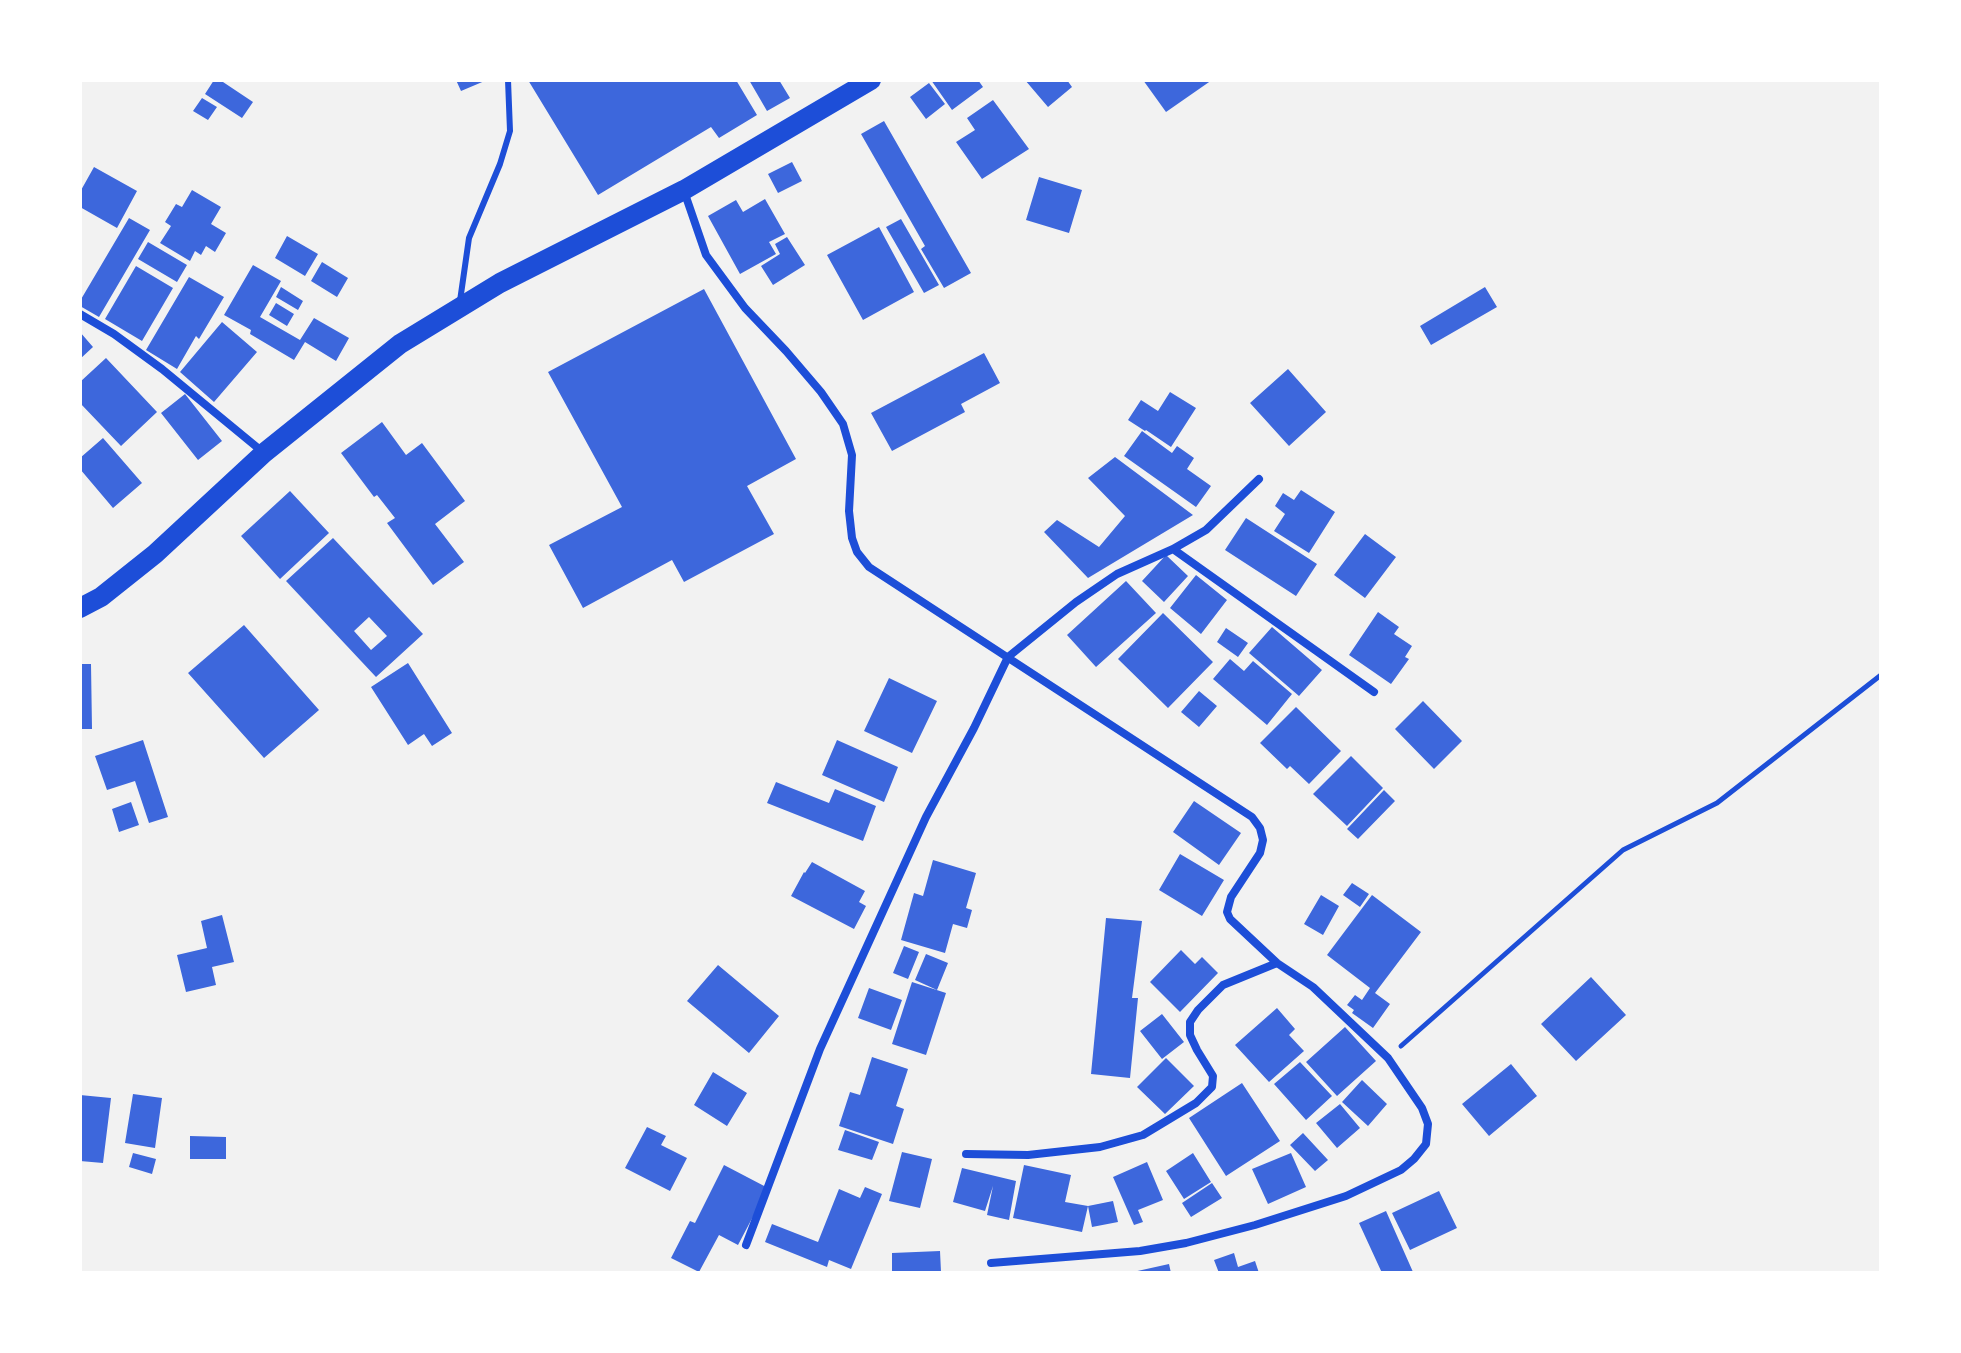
<!DOCTYPE html>
<style>
body{margin:0}
#map{position:relative;width:1961px;height:1353px;overflow:hidden;background:#f2f2f2;font-family:"Noto Sans",sans-serif}
canvas{display:block}
.frame{position:absolute;inset:0;border:82px solid #fff;pointer-events:none}
</style>
<div id="map">
<canvas width="1961" height="1353"></canvas>
<div class="frame"></div>
</div>
<script>
const context = document.querySelector('canvas').getContext('2d');
context.lineJoin = 'round';
function fill(path, color) { context.fillStyle = color; context.fill(path, 'evenodd'); }
const poly = rows => new Path2D(rows.map(r => 'M' + r).join(''));
function stroke(path, color, width, dash) { context.strokeStyle = color; context.lineWidth = width; context.lineCap = dash ? 'butt' : 'round'; context.setLineDash(dash || []); context.stroke(path); }
const building = poly([
 [214,80,220,80,253,102,242,118,205,94],
 [456,80,487,80,461,91],
 [528,80,736,80,757,115,719,138,711,127,598,195],
 [749,80,779,80,790,98,767,111],
 [931,80,978,80,983,87,952,110],
 [1025,80,1067,80,1072,87,1048,107],
 [1143,80,1212,80,1166,112],
 [929,83,945,104,926,119,910,97],
 [202,98,217,107,208,120,193,111],
 [993,100,1029,149,982,179,956,142,975,130,967,118],
 [884,121,971,273,944,288,921,249,925,246,861,134],
 [792,162,802,181,778,193,768,174],
 [94,167,137,191,117,228,80,207,80,192],
 [1039,177,1082,190,1069,233,1026,220],
 [192,190,221,207,211,224,226,233,215,252,206,246,201,255,195,251,190,261,160,243,171,226,165,222,176,204,182,207],
 [765,199,785,234,769,242,776,254,740,274,708,216,736,200,743,212],
 [129,218,150,230,99,317,80,306,80,301],
 [901,219,939,285,924,293,886,227],
 [879,227,914,292,863,320,827,255],
 [287,236,318,254,305,276,275,258],
 [787,237,805,265,773,285,761,266,780,254,775,244],
 [148,242,187,265,177,282,138,259],
 [322,262,348,278,337,297,311,281],
 [253,265,281,281,260,317,300,340,314,318,349,338,336,361,305,342,294,360,250,334,251,330,224,315],
 [136,266,173,288,142,341,105,319],
 [189,277,224,297,199,339,196,336,177,369,146,350],
 [281,287,303,301,298,310,276,297],
 [1485,287,1497,307,1431,345,1420,326],
 [704,289,796,459,747,486,774,534,684,582,672,560,583,608,549,545,622,507,548,372],
 [276,303,294,314,287,326,269,315],
 [222,322,257,352,214,402,180,372],
 [80,332,93,347,80,359],
 [984,353,1000,383,961,404,965,412,892,451,871,413],
 [106,358,157,412,121,446,80,403,80,382],
 [1288,369,1326,412,1289,446,1250,403],
 [1170,392,1196,408,1171,447,1146,430,1145,431,1128,420,1141,400,1158,411],
 [185,394,222,441,198,460,161,413],
 [382,422,406,455,422,443,465,501,435,524,464,562,433,585,387,523,395,518,377,495,374,497,341,453],
 [1142,431,1172,453,1177,446,1194,458,1187,469,1211,486,1196,507,1124,456],
 [103,438,142,483,113,508,80,469,80,458],
 [1115,457,1193,515,1088,578,1044,532,1057,520,1099,547,1125,516,1088,478],
 [1301,490,1335,512,1309,553,1274,531,1285,514,1275,506,1283,493,1294,500],
 [290,491,329,533,280,579,241,536],
 [1246,518,1317,564,1296,596,1225,550],
 [1365,534,1396,557,1365,598,1334,575],
 [333,538,423,634,376,677,286,581],
 [369,617,387,636,371,650,354,631],
 [1166,555,1188,576,1164,602,1142,581],
 [1196,575,1227,600,1201,634,1170,608],
 [1126,581,1156,613,1096,667,1067,635],
 [1378,612,1399,627,1394,634,1412,646,1405,657,1409,659,1391,684,1349,655],
 [1163,613,1213,662,1168,708,1118,659],
 [244,625,319,710,264,758,188,673],
 [1272,627,1322,670,1299,696,1249,653],
 [1226,628,1248,643,1238,657,1217,642],
 [1230,659,1244,671,1253,661,1292,694,1267,725,1213,679],
 [408,663,452,733,432,746,424,734,408,745,371,687],
 [80,664,91,664,92,729,80,729],
 [889,678,937,701,912,753,864,731],
 [1199,691,1217,706,1199,727,1181,712],
 [1423,701,1462,741,1434,769,1395,729],
 [1296,707,1341,751,1309,784,1290,766,1287,769,1260,743],
 [143,740,168,817,149,823,135,781,107,790,95,756],
 [837,740,898,767,884,802,822,775],
 [1351,756,1383,788,1347,826,1313,794],
 [776,782,829,803,835,789,876,806,863,841,767,803],
 [1384,790,1395,801,1358,839,1347,829],
 [1194,801,1241,833,1219,865,1173,832],
 [131,802,139,825,119,832,112,809],
 [1180,854,1224,880,1202,916,1159,890],
 [933,860,976,873,966,908,972,910,967,928,953,924,945,953,901,940,914,893,923,896],
 [812,862,865,891,859,902,866,906,854,929,791,896,804,872,805,873],
 [1352,883,1369,894,1360,907,1343,895],
 [1321,895,1339,906,1323,935,1304,924],
 [1372,895,1421,932,1375,993,1390,1004,1373,1028,1352,1013,1354,1010,1347,1005,1355,995,1362,1000,1370,988,1327,955],
 [222,915,234,962,212,967,216,985,186,992,177,955,207,948,201,921],
 [1106,918,1142,921,1132,998,1138,998,1130,1078,1091,1074],
 [904,946,919,952,908,979,893,973],
 [1181,950,1195,964,1202,957,1218,973,1180,1012,1150,982],
 [926,954,948,963,937,990,915,980],
 [718,965,779,1016,749,1053,687,1001],
 [1591,977,1626,1015,1576,1061,1541,1024],
 [912,982,946,993,926,1055,892,1044],
 [869,988,902,1000,891,1030,858,1018],
 [1277,1008,1295,1029,1289,1035,1304,1051,1269,1082,1235,1045],
 [1162,1014,1184,1042,1162,1059,1140,1031],
 [1345,1027,1376,1061,1337,1096,1306,1062],
 [872,1057,908,1069,896,1106,904,1109,893,1144,839,1126,850,1092,860,1095],
 [1166,1058,1194,1086,1165,1114,1137,1087],
 [1300,1062,1332,1096,1306,1120,1274,1084],
 [1511,1064,1537,1096,1489,1136,1462,1104],
 [713,1072,747,1093,727,1126,694,1105],
 [1362,1080,1387,1104,1368,1126,1342,1102],
 [1242,1083,1280,1141,1226,1176,1189,1118],
 [133,1094,162,1098,155,1148,125,1143],
 [80,1095,111,1098,103,1163,80,1161],
 [1340,1104,1360,1128,1337,1148,1316,1123],
 [647,1127,666,1136,661,1145,687,1158,670,1191,625,1168],
 [845,1130,879,1142,872,1160,838,1150],
 [1303,1133,1328,1160,1315,1171,1290,1145],
 [190,1136,226,1137,226,1159,190,1159],
 [902,1152,932,1159,920,1208,889,1201],
 [133,1153,156,1159,152,1174,129,1167],
 [1193,1153,1211,1182,1184,1199,1166,1171],
 [1291,1153,1306,1187,1268,1204,1252,1169],
 [1147,1162,1163,1200,1138,1210,1143,1222,1134,1225,1113,1177],
 [724,1165,768,1188,738,1245,719,1235,699,1272,671,1258,690,1221,695,1223],
 [1024,1165,1071,1175,1065,1202,1088,1206,1082,1232,1013,1218],
 [962,1168,1016,1181,1009,1220,987,1215,993,1186,985,1211,953,1202],
 [1212,1183,1222,1198,1191,1217,1182,1203],
 [865,1187,882,1194,851,1269,829,1260,827,1267,765,1242,772,1224,818,1242,839,1189,860,1198],
 [1439,1191,1457,1228,1410,1250,1392,1213],
 [1113,1201,1118,1222,1092,1227,1088,1206],
 [1386,1211,1413,1272,1411,1273,1382,1273,1359,1223],
 [940,1251,941,1272,892,1273,892,1253],
 [1234,1253,1238,1267,1255,1261,1259,1273,1219,1273,1214,1260],
 [1169,1264,1171,1273,1134,1273,1133,1272]
]);
const path = poly([
 [1401,1046,1623,850,1717,803,1881,675]
]);
const service = poly([
 [460,301,469,238,500,164,510,131,508,80]
]);
const minor = poly([
 [684,191,706,255,745,308,786,351,821,392,843,424,852,455,849,511,852,538,857,552,869,567,1252,817,1260,828,1263,840,1260,853,1231,897,1227,912,1230,919,1277,963,1313,987,1388,1058,1422,1108,1428,1124,1426,1144,1414,1159,1401,1170,1346,1196,1255,1225,1186,1243,1140,1251,991,1263],
 [80,314,114,334,162,369,264,453],
 [1173,549,1374,692],
 [966,1154,1028,1155,1100,1147,1143,1135,1196,1103,1212,1087,1213,1076,1197,1050,1190,1035,1190,1022,1198,1010,1223,985,1277,963],
 [746,1245,820,1049,926,817,974,728,1008,657,1076,602,1117,574,1173,549,1206,530,1259,479]
]);
const primary = poly([
 [80,608,101,597,155,554,264,453,400,344,500,283,684,190,871,80]
]);
fill(building, '#3d67dc');
stroke(path, '#1d4ed8', 5);
stroke(service, '#1d4ed8', 6);
stroke(minor, '#1d4ed8', 8);
stroke(primary, '#1d4ed8', 20);
</script>
